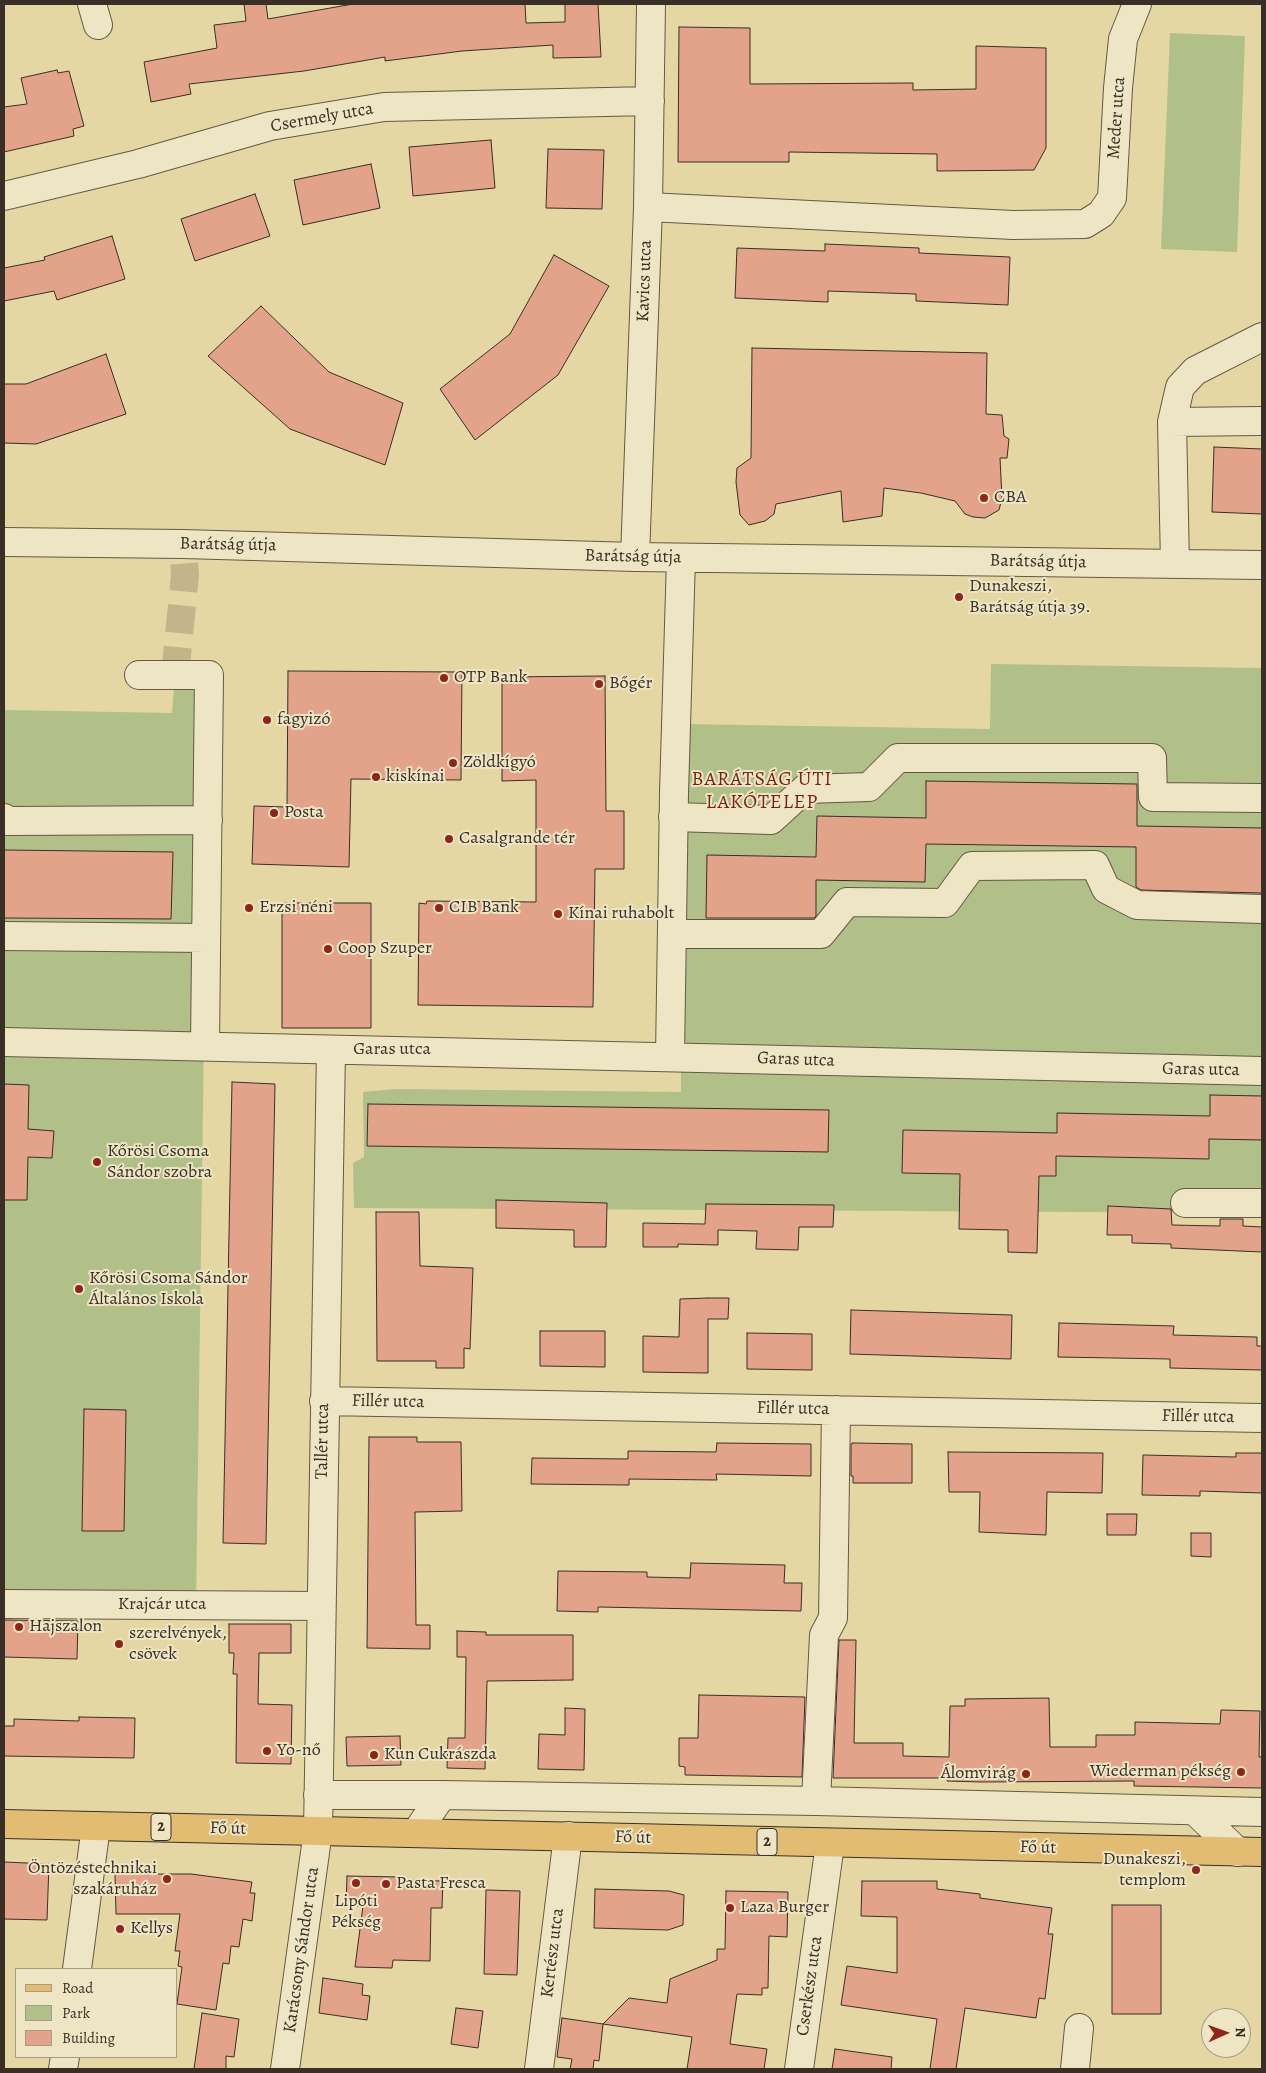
<!DOCTYPE html>
<meta charset="utf-8">
<style>
body{margin:0}
#map{position:relative;width:1266px;height:2073px;overflow:hidden;background:#e5d7a4;font-family:Alegreya,serif}
canvas{display:block}
.frame{position:absolute;inset:0;border:5px solid #392f27;pointer-events:none}
.legend{position:absolute;left:15px;top:1968px;width:162px;height:90px;box-sizing:border-box;background:#eee5c4;border:1px solid #a69c85;margin:0;padding:6px 9px;list-style:none;font-size:15px;color:#392f27}
.legend li{display:flex;align-items:center;gap:10px;height:25px}
.legend b{width:25px;border:1px solid #a69c85}
.north{position:absolute;left:1201px;top:2008px;width:50px;height:50px;box-sizing:border-box;background:#eee5c4;border:1px solid #a69c85;border-radius:50%;rotate:88deg;font-size:14px;font-weight:700;line-height:20px;text-align:center;color:#392f27}
.north::after{content:'';display:block;margin:auto;width:18px;height:22px;background:#8f2418;clip-path:polygon(50% 0,100% 100%,50% 72%,0 100%)}
</style>
<div id="map">
<canvas width="1266" height="2073"></canvas>
<div class="frame"></div>
<ul class="legend">
<li><b style="height:6px;background:#e2bc72"></b>Road</li>
<li><b style="height:14px;background:#b1bf88"></b>Park</li>
<li><b style="height:14px;background:#e3a38b"></b>Building</li>
</ul>
<div class="north">N</div>
</div>
<script>
const context = document.querySelector('canvas').getContext('2d');
context.lineJoin = 'round';
function fill(path, color) { context.fillStyle = color; context.fill(path, 'evenodd'); }
const poly = rows => new Path2D(rows.map(r => 'M' + r).join(''));
function stroke(path, color, width, dash) { context.strokeStyle = color; context.lineWidth = width; context.lineCap = dash ? 'butt' : 'round'; context.setLineDash(dash || []); context.stroke(path); }
function label(font, color, halo, rows, align = 'center') {
  context.font = font + ' Alegreya,serif'; context.lineWidth = 4; context.setLineDash([]); context.textBaseline = 'middle'; context.strokeStyle = halo; context.fillStyle = color; for (const [text, x, y, turn = 0] of rows) {
    context.save(); context.translate(x, y); context.rotate((+turn || 0) * Math.PI / 180); context.textAlign = isNaN(turn) ? turn : align; if (halo) context.strokeText(text, 0, 0); context.fillText(text, 0, 0); context.restore();
  }
}
const green = poly([
 [1170,33,1245,36,1237,252,1161,249],
 [991,664,1262,668,1262,1213,354,1208,353,1163,364,1157,363,1092,395,1089,681,1092,682,724,990,729],
 [175,675,209,675,196,1605,4,1604,4,710,172,713]
]);
const building = poly([
 [244,4,266,4,268,19,353,4,525,4,526,23,565,22,565,4,598,4,601,57,553,58,553,45,462,51,385,61,385,57,304,71,189,84,191,94,151,102,144,62,217,48,214,25,246,21,244,4],
 [679,27,750,28,750,84,913,83,913,90,976,89,976,46,1046,48,1046,148,1034,170,937,171,937,154,789,152,789,162,678,162,679,27],
 [57,70,58,73,69,71,84,126,73,129,74,136,4,152,4,107,27,104,21,78,57,70],
 [491,140,495,188,413,196,409,147,491,140],
 [548,149,604,150,602,209,546,208,548,149],
 [371,164,380,208,303,225,294,180,371,164],
 [255,194,270,236,195,261,181,219,255,194],
 [112,236,125,279,57,300,54,291,4,301,4,268,45,260,44,257,112,236],
 [825,244,919,248,919,253,1010,257,1008,305,916,301,916,294,828,291,828,302,735,298,737,248,825,251,825,244],
 [554,255,609,286,558,375,475,440,440,389,510,334,554,255],
 [261,306,329,372,403,403,385,465,290,429,208,356,261,306],
 [752,348,987,353,986,414,1002,415,1004,436,1009,439,1007,458,1000,458,1002,498,999,510,985,518,973,517,965,514,955,501,921,493,884,488,882,516,843,522,841,491,776,504,774,514,765,521,749,525,740,515,736,482,737,468,751,458,752,348],
 [106,354,126,414,36,444,4,443,4,384,26,384,106,354],
 [1214,447,1262,449,1262,514,1212,512,1214,447],
 [288,671,462,672,461,780,351,779,349,867,252,864,254,806,287,807,288,671],
 [605,676,606,811,624,811,624,869,595,869,593,1007,418,1005,419,903,426,904,427,901,536,902,536,780,502,781,502,677,605,676],
 [926,781,1137,784,1137,826,1262,828,1262,893,1141,890,1136,887,1136,847,926,844,925,882,816,880,816,916,814,918,706,918,707,855,816,857,817,816,926,818,926,781],
 [4,850,173,852,171,919,4,918,4,850],
 [282,903,371,903,371,1028,282,1028,282,903],
 [232,1082,275,1084,266,1544,223,1543,232,1082],
 [4,1084,29,1085,28,1129,54,1131,52,1158,28,1157,27,1200,4,1200,4,1084],
 [1210,1095,1262,1096,1262,1140,1209,1139,1209,1159,1056,1156,1056,1176,1039,1176,1037,1253,1008,1252,1008,1230,959,1229,960,1174,902,1173,903,1130,1057,1133,1057,1113,1210,1116,1210,1095],
 [368,1104,829,1110,828,1152,367,1146,368,1104],
 [496,1200,607,1203,606,1247,574,1247,574,1230,496,1228,496,1200],
 [706,1204,834,1205,833,1227,799,1227,798,1250,756,1249,757,1231,718,1230,718,1245,678,1244,678,1247,643,1247,643,1223,705,1224,706,1204],
 [1108,1206,1171,1209,1172,1225,1220,1226,1220,1219,1243,1219,1243,1226,1262,1227,1262,1252,1171,1248,1171,1244,1132,1243,1132,1235,1107,1235,1108,1206],
 [376,1212,419,1212,420,1266,473,1268,470,1349,464,1348,464,1368,436,1368,436,1361,377,1361,376,1212],
 [708,1298,729,1298,728,1319,708,1319,708,1373,643,1372,643,1336,679,1337,680,1299,708,1298],
 [851,1310,1012,1315,1011,1359,850,1354,851,1310],
 [1059,1323,1174,1326,1173,1335,1257,1337,1257,1346,1262,1346,1262,1370,1170,1368,1170,1359,1058,1357,1059,1323],
 [540,1331,605,1331,605,1367,540,1366,540,1331],
 [747,1333,812,1334,812,1370,747,1369,747,1333],
 [84,1409,126,1410,124,1531,82,1531,84,1409],
 [369,1437,417,1437,417,1442,461,1442,462,1511,415,1512,416,1625,430,1625,430,1649,367,1648,369,1437],
 [717,1443,811,1444,811,1476,716,1474,717,1480,629,1479,629,1485,531,1484,532,1458,628,1459,628,1451,716,1452,717,1443],
 [853,1443,912,1444,912,1483,853,1483,853,1476,851,1476,851,1444,853,1443],
 [948,1452,1103,1453,1102,1493,1047,1492,1046,1535,979,1532,980,1492,949,1492,948,1452],
 [1236,1453,1262,1453,1262,1493,1200,1491,1200,1496,1142,1495,1143,1455,1236,1457,1236,1453],
 [1107,1514,1137,1514,1136,1535,1107,1535,1107,1514],
 [1191,1533,1211,1533,1211,1557,1191,1556,1191,1533],
 [691,1563,785,1565,784,1583,802,1583,801,1611,598,1607,598,1612,557,1611,558,1571,647,1572,647,1577,690,1578,691,1563],
 [4,1620,78,1621,77,1659,4,1657,4,1620],
 [229,1624,291,1624,291,1653,259,1653,258,1704,292,1705,291,1764,236,1763,237,1674,233,1674,234,1653,229,1653,229,1624],
 [457,1631,486,1632,486,1635,573,1635,573,1680,487,1681,485,1769,447,1768,448,1738,465,1738,466,1657,457,1657,457,1631],
 [839,1640,856,1640,854,1743,903,1743,903,1756,949,1757,950,1706,965,1706,965,1699,1049,1698,1050,1747,1096,1747,1096,1735,1135,1735,1135,1722,1220,1724,1221,1710,1260,1711,1259,1757,1262,1757,1262,1788,1134,1786,1134,1781,982,1782,947,1781,947,1778,833,1778,839,1640],
 [699,1695,805,1697,802,1777,685,1775,685,1767,679,1766,679,1738,698,1738,699,1695],
 [565,1708,585,1709,584,1770,538,1769,539,1734,565,1735,565,1708],
 [79,1717,135,1718,134,1758,4,1756,4,1726,14,1726,14,1719,79,1721,79,1717],
 [400,1736,401,1765,347,1766,346,1737,400,1736],
 [4,1862,49,1864,47,1920,4,1919,4,1862],
 [115,1874,191,1874,252,1882,250,1893,255,1893,252,1921,243,1919,239,1947,231,1946,229,1964,223,1963,216,2010,177,2004,182,1967,178,1966,180,1951,175,1951,180,1914,116,1914,115,1874],
 [347,1876,400,1877,400,1880,443,1881,442,1908,431,1908,430,1961,393,1960,392,1968,355,1967,363,1906,346,1906,347,1876],
 [862,1881,937,1881,937,1889,980,1894,980,1898,1052,1908,1048,1934,1053,1934,1045,1999,1039,1998,1036,2018,965,2008,956,2069,930,2069,937,2019,841,2005,847,1966,897,1973,897,1917,861,1916,862,1881],
 [595,1889,669,1891,684,1895,683,1925,668,1930,594,1928,595,1889],
 [486,1890,520,1891,517,1975,484,1974,486,1890],
 [726,1891,788,1892,787,1937,769,1936,768,1988,762,1988,762,1995,737,1994,730,2044,767,2049,764,2069,687,2069,692,2037,603,2024,629,1998,667,2003,670,1979,717,1960,717,1949,725,1949,726,1891],
 [1112,1905,1161,1905,1161,2014,1112,2014,1112,1905],
 [323,1978,363,1984,362,1995,370,1996,367,2020,319,2013,323,1978],
 [456,2008,483,2011,478,2048,451,2044,456,2008],
 [202,2013,239,2019,234,2057,226,2056,226,2069,194,2069,202,2013],
 [562,2018,603,2024,599,2061,594,2060,593,2069,570,2069,572,2059,557,2057,562,2018],
 [835,2049,892,2057,891,2069,832,2069,835,2049]
]);
const minorTunnel = poly([
 [175,675,185,575,183,544]
]);
const minor = poly([
 [92,4,98,25],
 [4,196,138,164,270,126,384,107,650,101],
 [648,207,1013,225,1085,224,1101,214,1112,198,1118,88,1123,39,1137,4],
 [1172,422,1262,421],
 [4,542,183,544,635,557,1262,565],
 [635,557,648,207,651,4],
 [1175,564,1172,422,1180,387,1195,371,1262,337],
 [139,675,209,675,205,1046],
 [673,817,771,820,805,789,869,787,898,758,1152,758,1153,797,1262,798],
 [4,818,7,821,208,820],
 [672,934,821,934,847,902,945,903,972,866,1095,865,1106,889,1137,905,1262,909],
 [4,936,206,938],
 [4,1042,1262,1071],
 [670,1056,674,793,681,558],
 [1185,1203,1262,1203],
 [324,1401,1262,1418],
 [4,1604,320,1606],
 [318,1795,442,1795],
 [816,1801,824,1635,833,1618,836,1410],
 [1195,1811,1238,1852],
 [416,1833,442,1795,816,1801,1262,1812],
 [77,1969,96,1826],
 [63,2069,65,2057],
 [285,2069,318,1831,331,1050],
 [539,2069,568,1836],
 [799,2069,830,1844],
 [1075,2069,1079,2028]
]);
const major = poly([
 [4,1824,1262,1852]
]);
const markers = [
 [984,498,5,"#8f2418"],
 [959,597,5,"#8f2418"],
 [444,678,5,"#8f2418"],
 [599,684,5,"#8f2418"],
 [267,720,5,"#8f2418"],
 [453,763,5,"#8f2418"],
 [376,777,5,"#8f2418"],
 [274,813,5,"#8f2418"],
 [449,839,5,"#8f2418"],
 [249,908,5,"#8f2418"],
 [439,908,5,"#8f2418"],
 [558,914,5,"#8f2418"],
 [328,949,5,"#8f2418"],
 [97,1162,5,"#8f2418"],
 [79,1289,5,"#8f2418"],
 [19,1627,5,"#8f2418"],
 [119,1644,5,"#8f2418"],
 [267,1751,5,"#8f2418"],
 [374,1755,5,"#8f2418"],
 [1241,1772,5,"#8f2418"],
 [1026,1774,5,"#8f2418"],
 [1196,1870,5,"#8f2418"],
 [167,1879,5,"#8f2418"],
 [356,1883,5,"#8f2418"],
 [386,1884,5,"#8f2418"],
 [730,1908,5,"#8f2418"],
 [120,1929,5,"#8f2418"]
];
const shields = [
 [161,1827,20],
 [767,1842,20]
];
const shieldNames = [
 ["2",161,1827],
 ["2",767,1842]
];
const streetNames = [
 ["Csermely utca",322,118,-10],
 ["Meder utca",1117,118,-86],
 ["Kavics utca",645,281,-88],
 ["Barátság útja",228,545,1],
 ["Barátság útja",633,557,1],
 ["Barátság útja",1038,562,1],
 ["Garas utca",392,1050],
 ["Garas utca",796,1060,2],
 ["Garas utca",1201,1070,1],
 ["Fillér utca",388,1402,1],
 ["Fillér utca",793,1409,1],
 ["Fillér utca",1198,1417,1],
 ["Tallér utca",323,1441,-89],
 ["Krajcár utca",162,1605],
 ["Fő út",228,1829,1],
 ["Fő út",633,1838,2],
 ["Fő út",1038,1848,1],
 ["Karácsony Sándor utca",302,1950,-82],
 ["Kertész utca",553,1953,-83],
 ["Cserkész utca",810,1986,-82]
];
const poiNames = [
 ["CBA",994,498],
 ["Dunakeszi,",969,587],
 ["Barátság útja 39.",969,608],
 ["OTP Bank",454,678],
 ["Bőgér",609,684],
 ["fagyizó",277,720],
 ["Zöldkígyó",463,763],
 ["kiskínai",386,777],
 ["Posta",284,813],
 ["Casalgrande tér",459,839],
 ["Erzsi néni",259,908],
 ["CIB Bank",449,908],
 ["Kínai ruhabolt",568,914],
 ["Coop Szuper",338,949],
 ["Kőrösi Csoma",107,1152],
 ["Sándor szobra",107,1173],
 ["Kőrösi Csoma Sándor",89,1279],
 ["Általános Iskola",89,1300],
 ["Hajszalon",29,1627],
 ["szerelvények,",129,1634],
 ["csövek",129,1655],
 ["Yo-nő",277,1751],
 ["Kun Cukrászda",384,1755],
 ["Wiederman pékség",1231,1772,"right"],
 ["Álomvirág",1016,1774,"right"],
 ["Dunakeszi,",1186,1860,"right"],
 ["templom",1186,1881,"right"],
 ["Öntözéstechnikai",157,1869,"right"],
 ["szakáruház",157,1890,"right"],
 ["Pasta Fresca",396,1884],
 ["Lipóti",356,1902,"center"],
 ["Pékség",356,1923,"center"],
 ["Laza Burger",740,1908],
 ["Kellys",130,1929]
];
const quarterNames = [
 ["BARÁTSÁG ÚTI",762,780],
 ["LAKÓTELEP",762,803]
];
fill(green, '#b1bf88');
fill(building, '#e3a38b');
stroke(building, '#392f27', 1);
stroke(minorTunnel, '#c3b58b', 28, [28, 14]);
stroke(minor, '#645946', 30);
stroke(major, '#392f27', 30);
stroke(minor, '#eee5c4', 28);
stroke(major, '#e2bc72', 28);
for (const [x, y, r, color] of markers) { const dot = new Path2D(); dot.arc(x, y, r, 0, 2 * Math.PI); context.fillStyle = color; context.fill(dot); stroke(dot, '#eee5c4', 2); }
for (const [x, y, w] of shields) { const box = new Path2D(); box.roundRect(x - w / 2, y - 13.5, w, 27, 4); context.fillStyle = '#eee5c4'; context.fill(box); stroke(box, '#392f27', 1); }
label('bold 16px', '#392f27', null, shieldNames);
label('18px', '#392f27', '#eee5c4', streetNames);
label('18px', '#392f27', '#eee5c4', poiNames, 'left');
context.letterSpacing = '1px';
label('20px', '#7a1f14', '#eee5c4', quarterNames);
context.letterSpacing = '0px';
</script>
